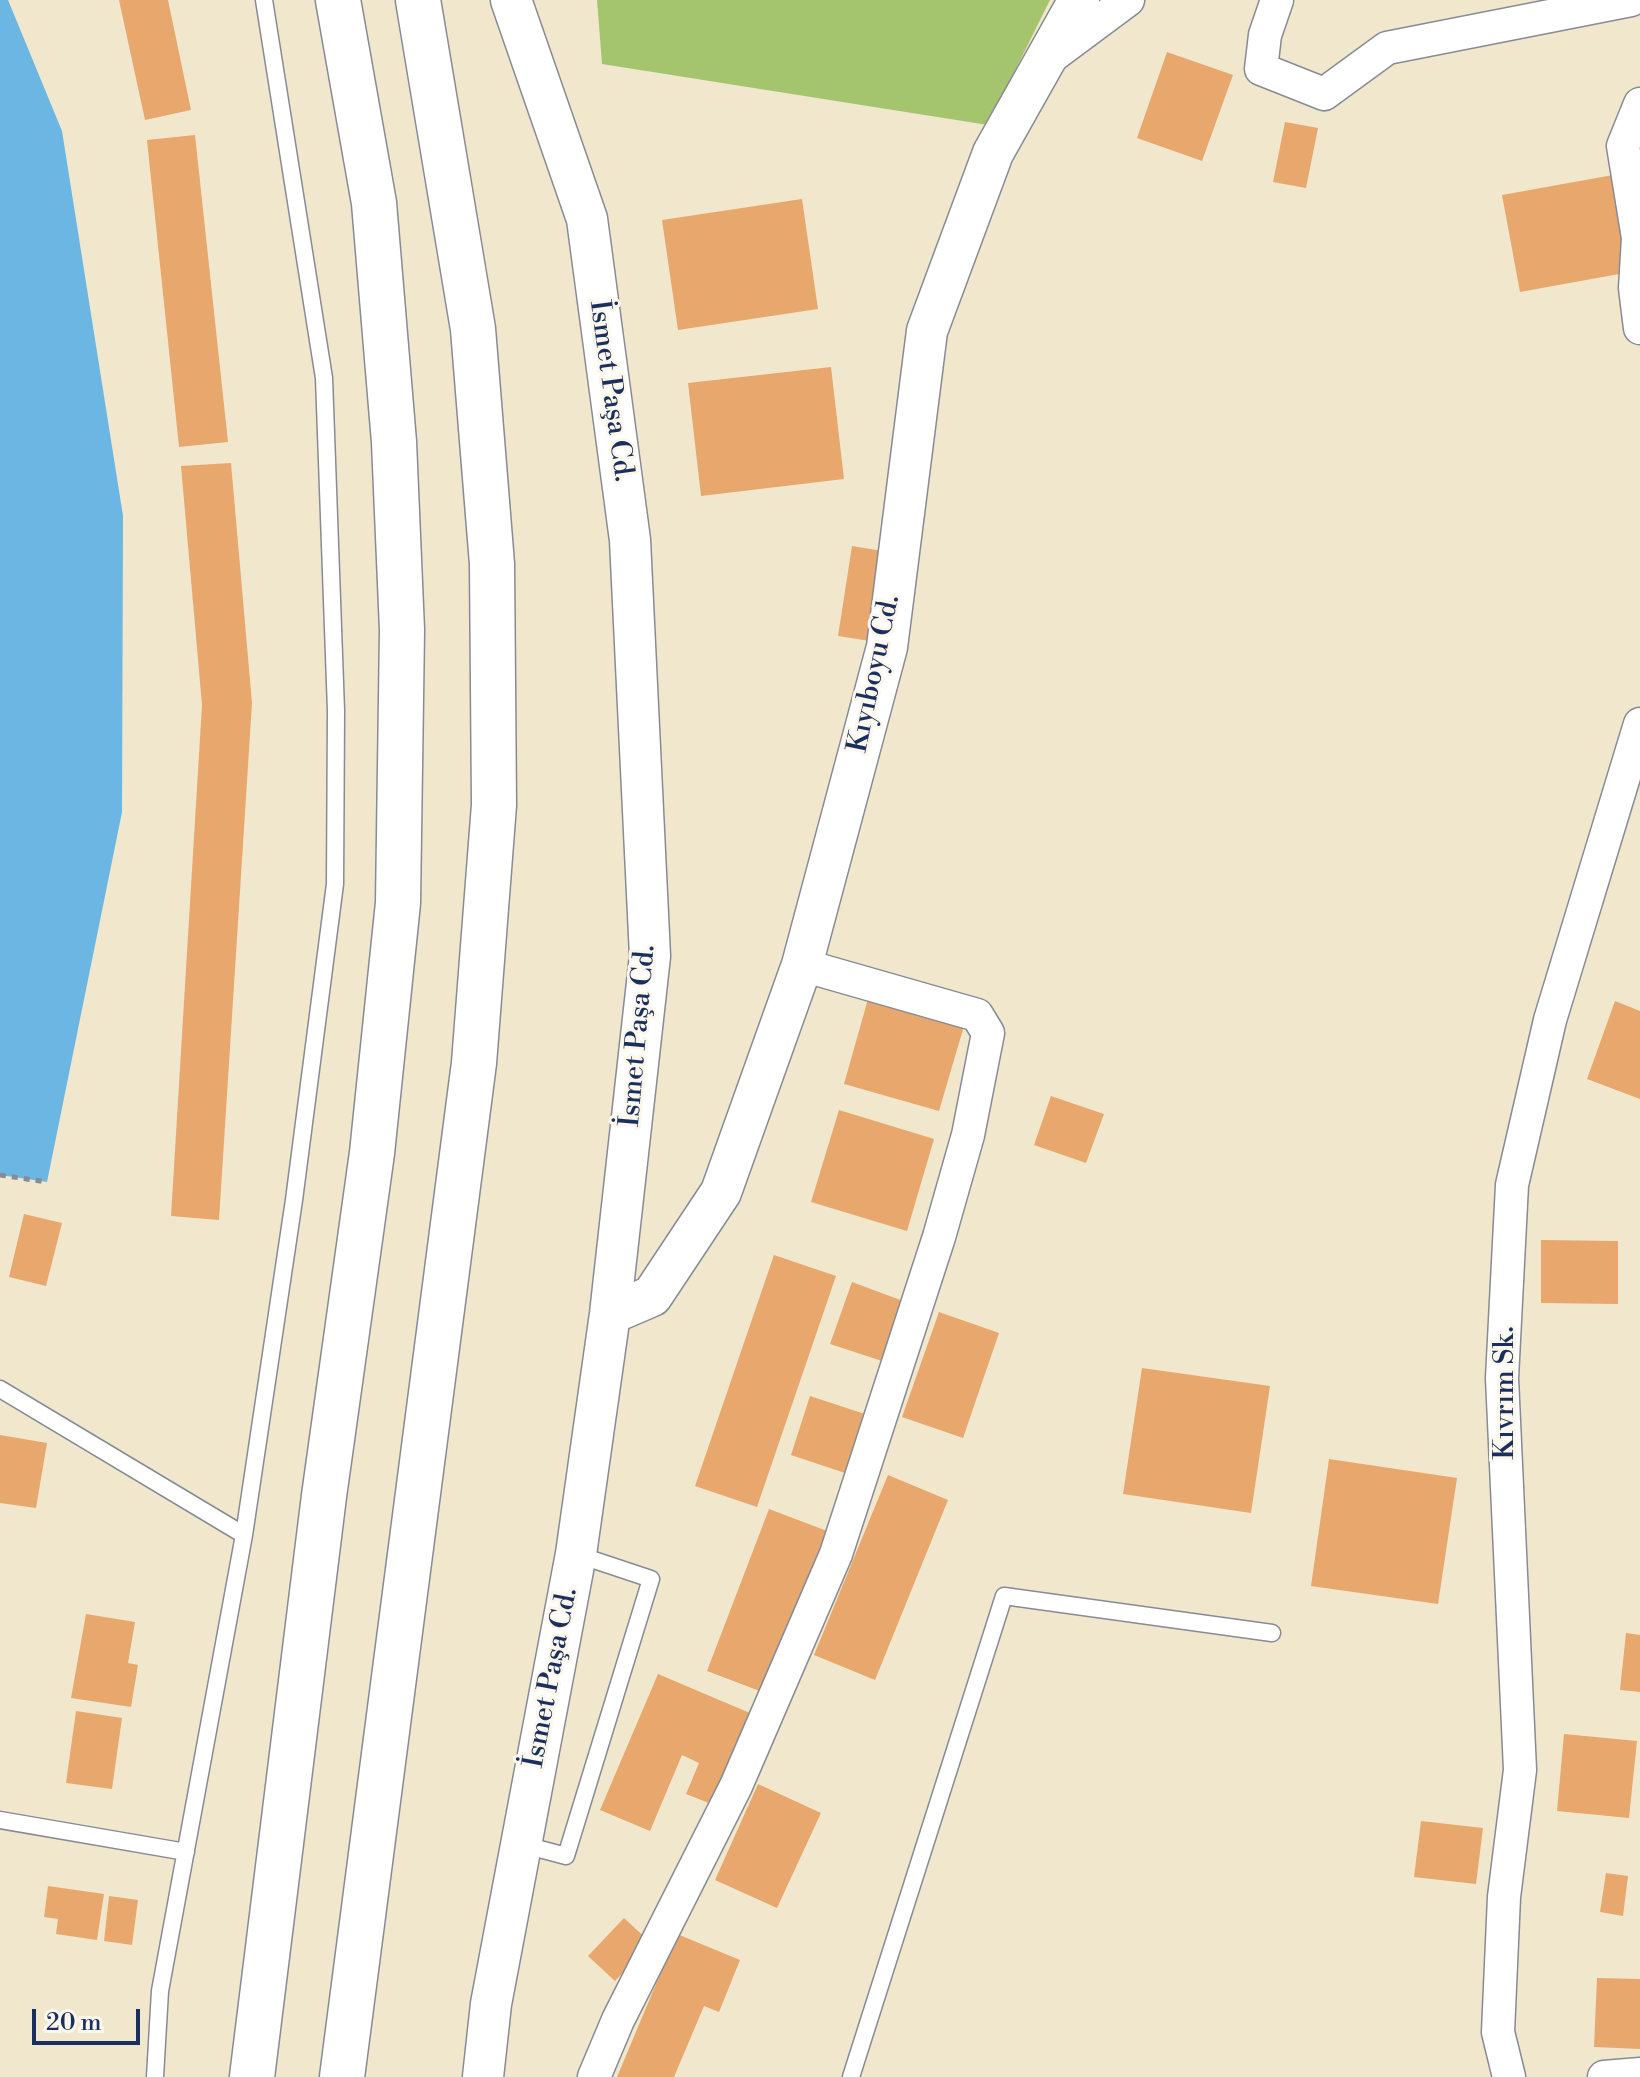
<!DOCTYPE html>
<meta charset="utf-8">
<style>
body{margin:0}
#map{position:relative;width:1640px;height:2077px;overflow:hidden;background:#f0e7cc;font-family:"Libre Bodoni",serif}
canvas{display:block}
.scale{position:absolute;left:32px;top:2009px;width:108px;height:36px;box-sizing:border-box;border:4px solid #1b2f5e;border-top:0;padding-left:10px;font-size:24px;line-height:28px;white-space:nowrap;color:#1b2f5e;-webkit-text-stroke:6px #fbf7ec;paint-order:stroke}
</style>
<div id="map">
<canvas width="1640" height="2077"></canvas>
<div class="scale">20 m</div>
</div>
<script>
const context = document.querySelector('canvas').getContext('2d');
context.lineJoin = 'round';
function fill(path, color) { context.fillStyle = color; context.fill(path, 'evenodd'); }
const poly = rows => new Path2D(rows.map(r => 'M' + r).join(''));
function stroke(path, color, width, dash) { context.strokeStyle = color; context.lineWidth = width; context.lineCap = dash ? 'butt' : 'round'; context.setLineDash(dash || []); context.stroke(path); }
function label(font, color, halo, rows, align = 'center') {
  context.font = font + ' "Libre Bodoni",serif'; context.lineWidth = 6; context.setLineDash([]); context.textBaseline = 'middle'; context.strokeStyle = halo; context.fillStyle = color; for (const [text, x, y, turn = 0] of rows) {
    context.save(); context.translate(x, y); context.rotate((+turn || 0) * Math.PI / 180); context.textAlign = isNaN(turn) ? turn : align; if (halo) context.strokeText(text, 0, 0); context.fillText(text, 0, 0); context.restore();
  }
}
const green = poly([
 [597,0,1050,0,988,125,602,64]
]);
const water = poly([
 [0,0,8,0,62,131,123,516,122,812,47,1182,0,1175]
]);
const building = poly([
 [119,0,168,0,191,110,145,120],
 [1167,52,1233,75,1202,161,1137,138],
 [1285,122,1318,128,1306,188,1273,182],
 [195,135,228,442,179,447,147,140],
 [1613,175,1630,272,1520,292,1502,195],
 [802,199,818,309,678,330,662,220],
 [831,367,844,479,701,496,688,383],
 [231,463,252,703,219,1220,171,1216,202,705,181,466],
 [852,546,883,551,870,641,838,636],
 [868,999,964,1026,939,1111,844,1084],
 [1615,1001,1640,1011,1640,1099,1587,1079],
 [1051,1096,1104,1114,1086,1163,1034,1145],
 [839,1110,934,1139,907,1231,811,1202],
 [24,1214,62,1223,46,1286,9,1277],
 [1541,1240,1618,1241,1618,1304,1541,1303],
 [774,1255,836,1276,757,1507,695,1486],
 [852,1282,903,1301,882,1361,830,1344],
 [939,1312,999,1333,963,1438,902,1417],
 [1142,1368,1270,1386,1251,1513,1123,1494],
 [810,1396,868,1415,848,1474,791,1455],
 [0,1435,47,1443,36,1508,0,1503],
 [1329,1459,1457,1478,1438,1604,1311,1586],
 [888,1475,948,1500,875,1680,814,1655],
 [769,1509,827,1531,765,1693,707,1671],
 [86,1614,135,1622,128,1663,138,1665,131,1707,71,1698],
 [1626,1633,1640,1635,1640,1692,1620,1690],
 [658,1674,757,1716,719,1807,686,1794,699,1763,682,1755,650,1831,600,1810],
 [76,1711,122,1718,112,1789,66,1783],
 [1564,1734,1637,1741,1629,1818,1557,1811],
 [758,1784,821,1813,777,1908,715,1880],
 [1421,1821,1483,1828,1476,1884,1414,1877],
 [1606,1873,1628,1876,1623,1916,1600,1912],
 [48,1886,104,1894,97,1940,56,1934,58,1919,44,1917],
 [109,1896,138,1900,132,1945,104,1941],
 [624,1918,651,1943,615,1981,588,1956],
 [677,1934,740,1960,719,2012,704,2006,674,2077,617,2077],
 [1597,1978,1640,1979,1640,2049,1594,2047]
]);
const path = poly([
 [0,1175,47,1182]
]);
const service = poly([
 [0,1389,244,1535],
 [0,1820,186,1852],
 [521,1844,566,1856,651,1579,576,1554],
 [155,2077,160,1991,244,1535,294,1200,335,884,336,711,324,378,264,0],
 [851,2077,1004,1596,1272,1633]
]);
const minor = poly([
 [1277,0,1265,35,1261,69,1324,94,1387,48,1631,0],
 [1050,58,1128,0],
 [1640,104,1623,146,1638,238,1635,288,1640,328],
 [594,2077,618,2020,736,1786,836,1554,939,1237,968,1135,988,1033,977,1015,802,965],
 [1509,2077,1498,2032,1504,1897,1520,1770,1502,1378,1512,1185,1550,1020,1640,724],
 [1604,2077,1640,2074]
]);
const tertiary = poly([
 [610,1314,652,1296,721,1192,802,965,887,647,927,331,993,153,1079,0],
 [483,2077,491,2004,576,1554,610,1314,650,956,630,540,587,219,511,0]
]);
const trunk = poly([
 [252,2077,324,1496,372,1153,398,903,402,630,394,442,374,203,338,0],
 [342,2077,474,1063,494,805,492,564,473,329,418,0]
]);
const streetNames = [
 ["İsmet Paşa Cd.",610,391,82],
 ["Kıyıboyu Cd.",875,674,-78],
 ["İsmet Paşa Cd.",639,1036,-85],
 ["Kıvrım Sk.",1506,1393,-90],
 ["İsmet Paşa Cd.",552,1678,-79]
];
fill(green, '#a4c56d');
fill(water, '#6cb6e4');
fill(building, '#e8a86d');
stroke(service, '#868b95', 19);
stroke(minor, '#868b95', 35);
stroke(tertiary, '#868b95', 43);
stroke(trunk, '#868b95', 47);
stroke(path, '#868b95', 5, [6, 6]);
stroke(service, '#fff', 16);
stroke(minor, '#fff', 32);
stroke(tertiary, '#fff', 40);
stroke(trunk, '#fff', 44);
label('28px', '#1b2f5e', '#fbf7ec', streetNames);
</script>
